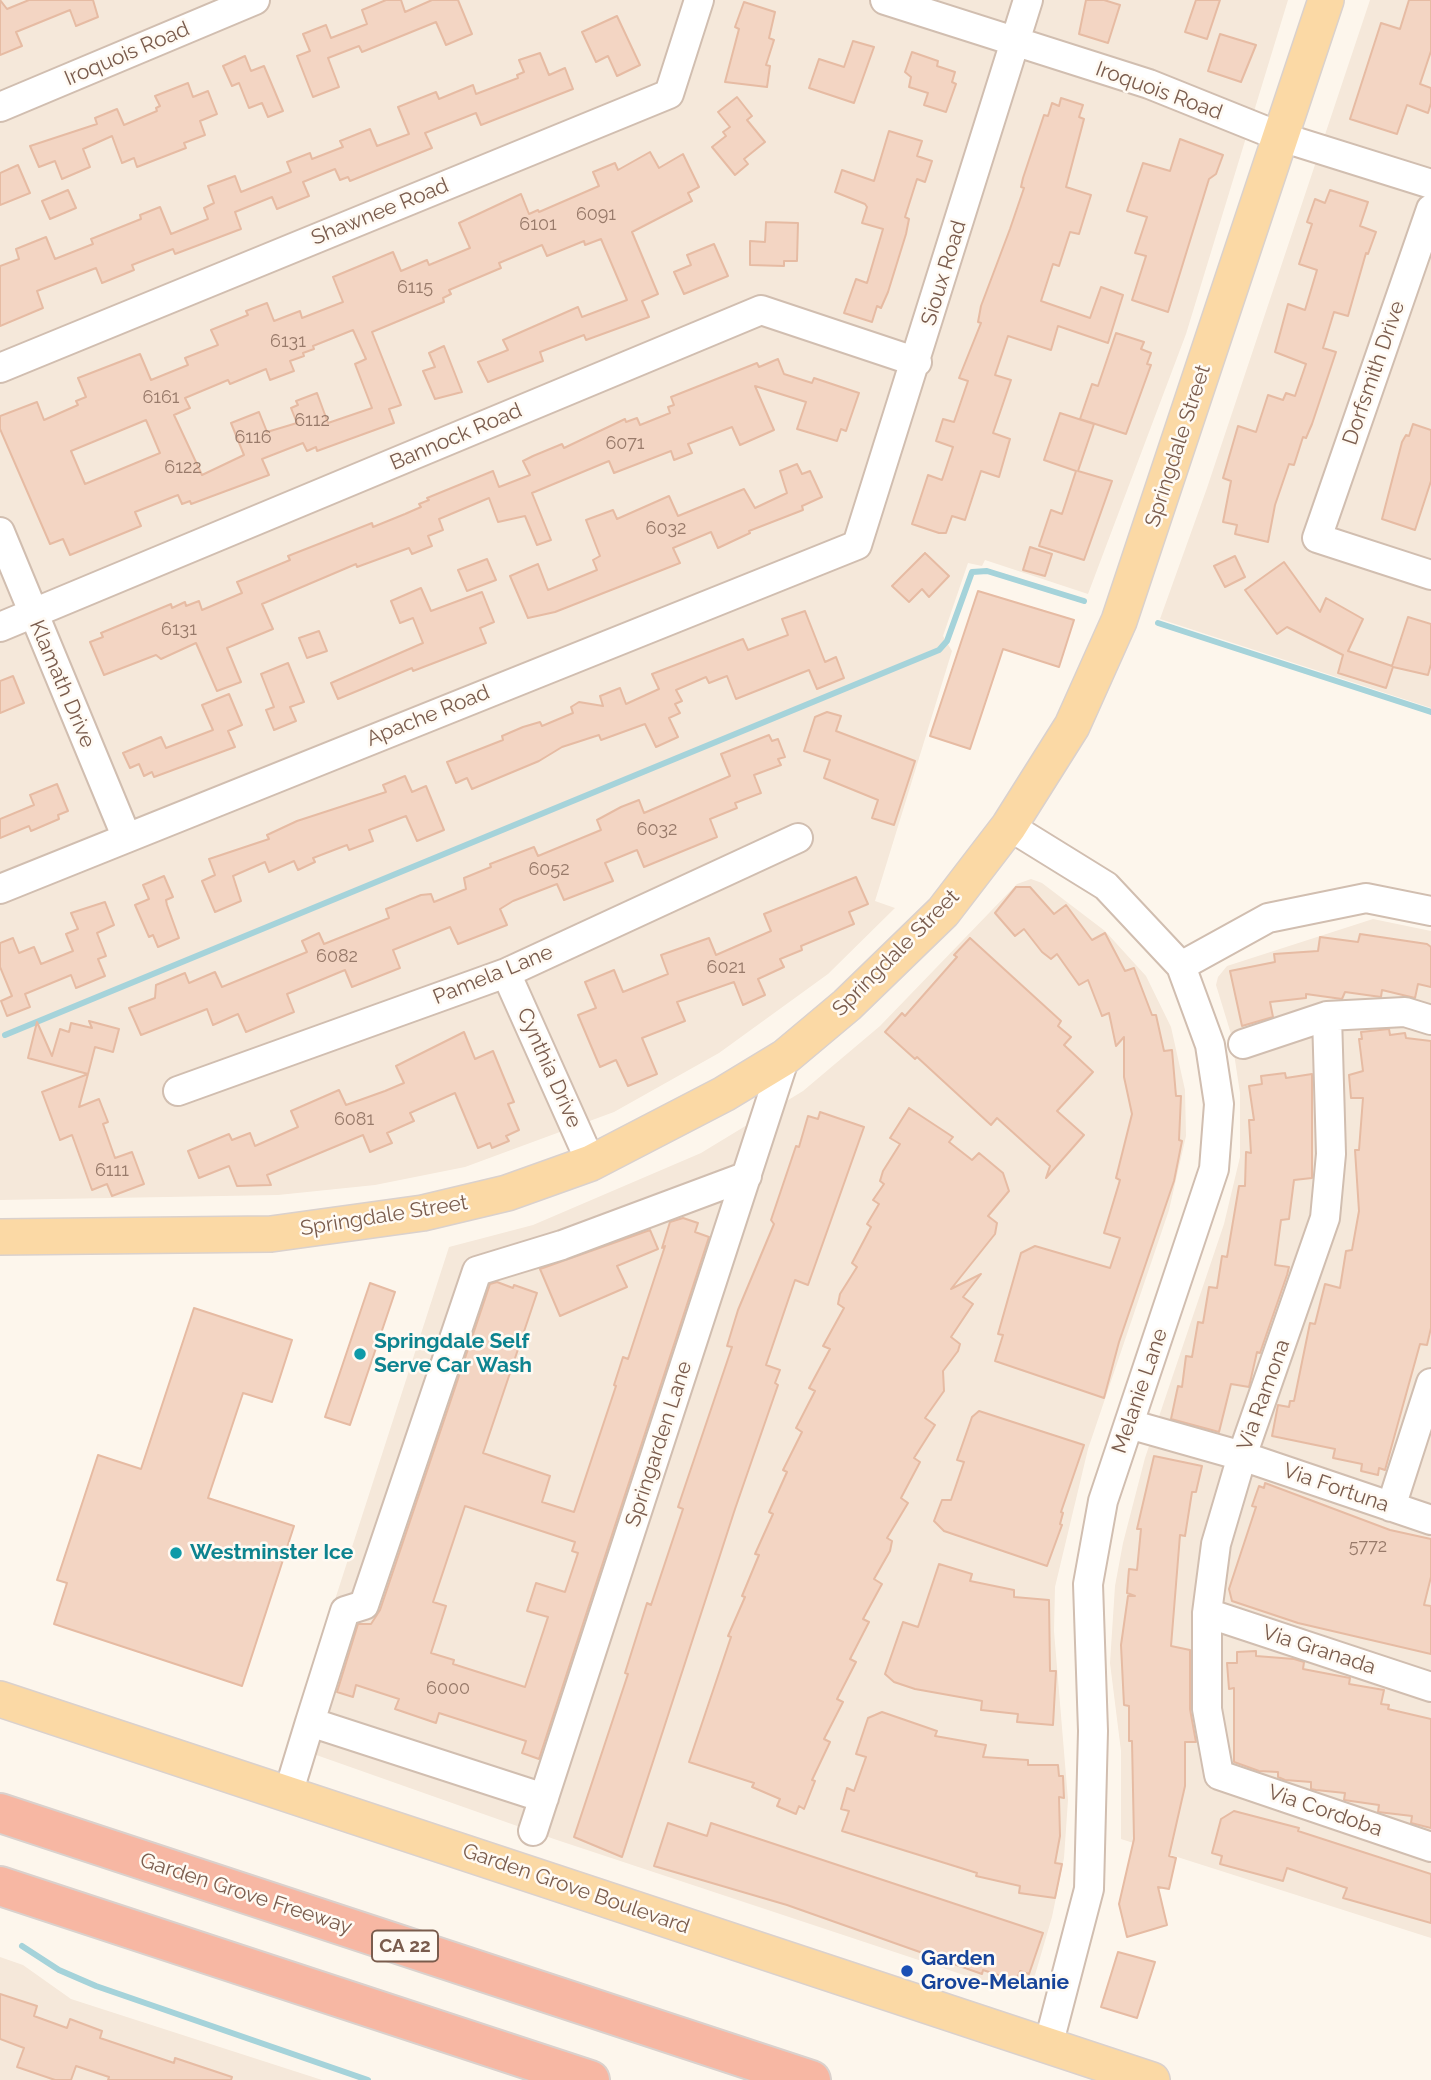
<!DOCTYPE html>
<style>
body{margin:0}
canvas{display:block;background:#fdf6ec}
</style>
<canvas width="1431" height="2080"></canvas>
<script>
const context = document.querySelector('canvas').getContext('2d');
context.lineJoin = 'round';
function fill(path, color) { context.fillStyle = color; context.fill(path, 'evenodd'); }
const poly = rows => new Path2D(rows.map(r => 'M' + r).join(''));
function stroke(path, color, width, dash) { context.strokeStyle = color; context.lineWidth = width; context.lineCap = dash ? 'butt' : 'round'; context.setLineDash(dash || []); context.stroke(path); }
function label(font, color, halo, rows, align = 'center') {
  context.font = font + ' Raleway,sans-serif'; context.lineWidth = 5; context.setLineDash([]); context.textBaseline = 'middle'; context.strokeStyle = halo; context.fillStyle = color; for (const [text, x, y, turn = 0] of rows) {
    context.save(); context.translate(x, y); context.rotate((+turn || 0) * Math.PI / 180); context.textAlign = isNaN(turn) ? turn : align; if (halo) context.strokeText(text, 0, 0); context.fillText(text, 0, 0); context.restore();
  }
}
const residential = poly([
 [0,0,1288,0,1186,334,1088,594,985,560,982,566,968,563,943,636,952,651,875,901,895,908,828,974,719,1053,614,1112,465,1167,375,1185,278,1195,0,1200],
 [1370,0,1431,0,1431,708,1160,619,1207,488],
 [1031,879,1042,883,1105,931,1146,976,1171,1027,1185,1090,1186,1136,1169,1210,1088,1449,1055,1587,1054,1631,1068,1800,1064,1858,1052,1917,1035,1975,1026,1985,1015,1990,1006,1989,554,1839,288,1745,449,1247,533,1225,701,1153,803,1091,880,1026,1017,884],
 [1373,919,1431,931,1431,1938,1121,1839,1121,1751,1110,1663,1115,1586,1123,1543,1145,1458,1224,1224,1240,1157,1240,1093,1231,1034,1216,985,1218,977,1227,966],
 [0,1957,23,1965,71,1999,322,2080,0,2080]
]);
const stream = poly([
 [1158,623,1431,712],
 [5,1035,939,650,947,641,972,572,987,571,1084,601],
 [22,1946,59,1970,96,1986,368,2080]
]);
const building = poly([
 [0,0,7,9,29,0,93,0,98,17,76,26,70,10,16,32,22,46,0,55,0,0],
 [386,0,401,0,405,12,432,0,458,0,472,34,446,45,436,22,362,52,359,46,328,58,339,87,313,97,297,56,310,51,303,34,326,25,331,38,367,24,362,10,386,0],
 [1086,0,1104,0,1120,5,1108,43,1079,34,1086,0],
 [1196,0,1220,0,1207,39,1185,32,1196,0],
 [1409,0,1431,0,1431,51,1420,84,1431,88,1431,103,1428,113,1407,105,1397,134,1350,119,1381,23,1400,29,1409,0],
 [744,2,775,12,769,38,774,40,766,65,770,66,767,87,725,82,739,29,735,27,744,2],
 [617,16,640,65,617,76,608,56,596,62,582,32,617,16],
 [1220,34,1256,45,1241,82,1208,71,1220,34],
 [853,41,874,47,854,103,809,88,819,59,844,67,853,41],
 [912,52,938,61,937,66,955,72,952,82,956,84,946,112,924,105,928,93,909,87,911,77,905,72,912,52],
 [540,53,549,75,565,68,573,89,481,125,476,113,425,133,432,148,350,181,348,177,340,180,335,169,303,182,309,196,277,209,272,197,235,212,241,229,175,254,173,249,132,265,134,270,102,283,96,268,37,291,43,308,0,326,0,266,19,259,16,249,46,237,55,259,93,244,91,239,141,219,140,215,160,207,171,234,208,219,204,208,214,203,208,186,235,176,241,192,291,172,287,162,310,153,312,159,343,147,340,141,370,129,377,146,409,134,398,107,436,92,439,99,473,85,476,94,518,78,517,75,524,72,519,60,540,53],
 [245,56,251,71,264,66,283,111,268,117,262,103,249,108,239,83,232,86,223,66,245,56],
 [188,83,193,97,208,91,217,114,200,121,205,135,184,143,186,148,137,167,134,158,122,163,112,136,83,149,90,167,62,179,55,161,39,167,30,146,97,124,95,118,117,109,124,125,157,111,156,108,160,106,155,96,188,83],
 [737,97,752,116,747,120,765,142,744,159,748,164,735,175,712,147,726,136,723,132,730,127,718,112,737,97],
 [1061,98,1083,105,1079,117,1084,119,1066,187,1091,195,1079,234,1070,232,1059,266,1053,264,1041,301,1090,318,1101,287,1123,295,1108,343,1058,326,1051,350,1008,336,995,375,1011,380,993,433,1010,439,999,477,981,471,965,520,952,516,946,533,939,533,912,524,928,475,942,480,953,447,936,441,943,419,954,422,968,381,959,378,981,323,978,322,981,306,1010,229,1024,188,1021,187,1023,178,1044,115,1048,116,1052,103,1059,106,1061,98],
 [889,131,922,141,917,156,932,161,925,182,917,179,905,217,909,219,906,234,888,292,881,308,877,306,872,322,844,313,856,279,867,283,883,229,862,223,867,207,865,204,835,192,842,170,874,181,889,131],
 [1180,139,1223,155,1216,174,1209,179,1168,312,1132,300,1146,256,1135,253,1147,217,1127,211,1143,163,1170,171,1180,139],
 [650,152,659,168,683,154,699,187,688,193,692,201,632,232,658,294,642,301,649,317,586,340,584,335,540,352,543,361,488,382,478,362,508,350,503,340,578,307,582,317,627,300,601,239,585,245,584,241,547,256,542,245,499,263,501,268,449,290,451,294,443,298,444,302,372,332,401,405,389,409,394,423,317,451,316,447,307,451,303,443,262,459,269,475,191,504,190,501,182,504,178,495,135,512,141,526,70,555,63,539,50,544,0,429,0,416,37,402,44,420,78,405,76,401,86,397,78,378,140,354,151,380,188,365,185,358,218,345,211,330,248,315,246,311,267,303,274,321,300,311,302,318,343,302,333,277,393,252,401,271,427,260,429,265,470,248,459,223,521,194,529,214,538,210,539,212,599,186,593,172,615,163,618,170,650,152],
 [353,330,366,359,355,364,372,408,328,423,317,393,296,401,298,405,291,408,297,423,267,432,259,412,231,423,244,455,202,475,174,415,190,408,185,398,228,380,230,384,266,369,270,380,294,371,290,361,304,356,303,353,314,349,313,346,353,330],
 [146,420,160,453,85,484,71,451,146,420],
 [18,165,30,193,0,205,0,173,18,165],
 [68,190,76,208,50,219,42,201,68,190],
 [1330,190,1368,202,1360,226,1376,232,1368,254,1366,253,1348,316,1334,312,1323,348,1336,352,1312,424,1306,438,1303,437,1294,465,1289,464,1275,505,1268,542,1235,534,1237,525,1223,522,1231,481,1223,478,1238,426,1256,432,1268,395,1283,400,1286,393,1295,396,1306,364,1275,352,1288,304,1305,310,1317,270,1299,264,1312,224,1307,222,1315,199,1325,203,1330,190],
 [766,222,798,223,797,261,784,261,784,266,750,265,750,241,765,242,766,222],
 [714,244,728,276,684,294,674,272,691,265,687,255,714,244],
 [1116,333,1144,342,1141,349,1151,353,1147,364,1151,365,1126,434,1080,419,1092,384,1098,386,1116,333],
 [444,346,462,392,435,399,423,371,435,367,429,353,444,346],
 [778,359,784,374,812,383,814,378,859,393,846,431,841,429,837,441,797,429,806,402,755,386,774,430,740,445,732,427,688,444,692,453,674,460,671,451,614,473,609,461,532,493,551,540,537,545,525,516,498,522,489,498,439,519,443,530,428,536,432,546,412,554,409,548,357,567,356,564,262,604,273,629,227,648,241,682,217,691,196,643,161,659,156,655,104,675,90,642,103,637,101,633,171,604,172,608,185,602,186,606,199,601,202,610,242,593,237,582,290,560,288,556,372,523,373,527,405,514,421,507,419,504,429,500,427,498,493,471,499,487,530,475,523,461,533,456,562,444,564,448,625,419,626,422,637,418,640,425,670,413,668,407,674,405,671,397,757,363,759,367,778,359],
 [1060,413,1094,424,1078,471,1112,481,1084,560,1039,546,1051,510,1062,514,1076,471,1044,460,1060,413],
 [1413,424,1431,430,1431,481,1415,530,1382,519,1402,442,1406,435,1409,436,1413,424],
 [797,464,802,474,810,471,822,497,802,506,803,510,749,531,750,533,718,548,711,532,673,548,680,563,555,612,528,618,510,576,538,564,548,590,597,570,593,560,600,556,586,520,613,510,617,519,669,496,678,516,744,489,755,508,787,493,780,471,797,464],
 [1030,547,1052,554,1045,576,1023,570,1030,547],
 [925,553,949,576,929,597,922,589,909,602,892,586,925,553],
 [1235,556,1245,577,1225,587,1214,566,1235,556],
 [487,559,496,580,467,591,458,570,487,559],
 [1284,562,1320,612,1326,598,1363,619,1348,651,1392,666,1408,617,1431,624,1431,664,1428,675,1393,667,1386,688,1338,673,1343,655,1287,627,1277,634,1245,590,1284,562],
 [421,588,431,611,482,592,494,622,480,628,486,643,413,671,412,668,338,699,331,683,423,643,413,618,400,623,391,601,421,588],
 [978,591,1074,620,1059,667,1003,649,970,749,930,736,978,591],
 [805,611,825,662,836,657,844,678,817,689,809,670,736,699,727,676,709,683,706,677,676,690,682,701,675,704,680,713,669,718,678,737,656,747,645,724,601,740,599,735,562,747,539,761,472,789,467,778,456,783,447,762,503,740,502,736,523,727,540,722,542,726,573,713,571,707,579,702,603,706,600,696,620,688,626,704,659,689,652,674,743,639,748,650,788,635,782,619,805,611],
 [319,631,327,651,307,658,299,638,319,631],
 [288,663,304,702,290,707,296,721,274,730,266,710,274,707,261,674,288,663],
 [13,676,24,703,0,713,0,681,13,676],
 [229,694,242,725,228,731,235,747,154,777,152,772,144,776,139,764,130,768,123,753,161,737,166,748,213,730,202,705,229,694],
 [827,712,841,716,836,731,915,761,894,825,872,818,878,800,824,778,830,760,804,751,815,717,827,712],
 [769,735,772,741,778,739,785,757,778,759,781,765,754,775,761,793,735,803,737,808,710,819,717,837,644,867,637,850,605,863,613,881,564,900,557,884,513,901,500,909,507,925,458,944,450,927,393,950,400,968,352,987,345,970,287,994,294,1012,246,1032,238,1014,213,1025,207,1009,141,1035,129,1008,155,998,156,985,185,973,189,983,215,972,222,987,307,952,302,941,319,933,324,944,389,918,386,909,421,895,431,894,434,902,466,889,464,878,491,867,490,864,534,847,538,856,601,830,597,820,621,807,639,800,644,813,730,776,721,754,769,735],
 [405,776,412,792,426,786,444,830,417,841,406,816,369,830,373,841,349,850,347,845,313,858,315,862,298,870,294,861,269,872,265,862,233,876,241,901,215,912,202,881,215,875,209,859,269,839,267,835,297,821,386,792,383,785,405,776],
 [57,784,68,811,58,815,59,819,31,831,29,826,0,838,0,819,34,805,30,795,57,784],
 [164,876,173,897,166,900,167,905,179,938,158,947,153,935,149,937,135,905,149,899,143,885,164,876],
 [856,877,868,904,849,912,854,924,801,946,802,950,780,959,784,967,758,979,765,995,743,1005,734,982,677,1002,685,1021,642,1038,657,1074,628,1086,616,1060,600,1067,578,1015,596,1008,585,982,614,970,623,992,668,974,661,955,709,938,716,955,771,931,764,914,856,877],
 [1016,887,1030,887,1054,914,1066,905,1092,940,1105,933,1125,971,1134,968,1152,1015,1156,1015,1164,1051,1172,1050,1176,1096,1181,1096,1179,1140,1182,1141,1174,1181,1119,1342,1104,1398,995,1361,1003,1335,998,1334,1021,1253,1035,1246,1110,1268,1120,1238,1104,1233,1120,1180,1116,1178,1132,1114,1124,1077,1124,1037,1116,1046,1109,1013,1102,1016,1088,980,1079,985,1057,954,1051,959,1042,952,1024,929,1015,936,995,913,1016,887],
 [105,902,114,925,97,933,106,956,98,959,105,976,76,988,71,975,25,994,30,1007,7,1016,1,1001,12,996,0,967,0,943,13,938,19,953,34,947,41,964,73,951,66,934,78,929,71,913,105,902],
 [1360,934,1427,944,1431,947,1431,987,1418,984,1415,998,1382,990,1381,997,1345,992,1342,999,1306,994,1306,998,1270,1002,1273,1017,1242,1026,1230,971,1275,962,1274,954,1318,951,1320,937,1358,942,1360,934],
 [970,938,1061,1021,1058,1026,1071,1037,1064,1045,1093,1072,1057,1111,1084,1135,1046,1178,1050,1166,997,1118,991,1125,917,1057,915,1059,885,1032,902,1013,905,1016,957,957,954,955,970,938],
 [89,1021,119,1029,113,1052,95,1047,88,1074,28,1058,37,1022,52,1056,60,1029,69,1032,71,1023,92,1028,89,1021],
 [1389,1029,1390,1035,1405,1033,1406,1038,1431,1041,1431,1328,1427,1345,1420,1344,1385,1470,1379,1468,1378,1475,1361,1471,1362,1464,1333,1458,1335,1449,1272,1436,1278,1405,1289,1407,1290,1401,1294,1401,1310,1323,1315,1324,1325,1284,1340,1288,1346,1251,1352,1250,1359,1211,1355,1150,1359,1150,1363,1098,1351,1098,1349,1075,1363,1071,1359,1039,1362,1039,1361,1032,1389,1029],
 [464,1032,475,1059,493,1051,502,1073,514,1102,508,1104,519,1130,506,1136,509,1141,492,1148,490,1143,478,1148,455,1093,410,1113,414,1121,387,1133,392,1143,370,1152,363,1135,267,1175,271,1185,237,1186,229,1166,199,1178,188,1151,229,1134,232,1140,250,1133,255,1146,298,1127,291,1111,339,1090,346,1105,385,1091,404,1083,396,1066,464,1032],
 [1285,1073,1286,1078,1312,1074,1312,1178,1294,1180,1289,1219,1281,1220,1275,1265,1289,1267,1287,1275,1260,1353,1257,1352,1249,1387,1231,1384,1219,1432,1171,1419,1178,1386,1182,1387,1186,1356,1192,1357,1198,1322,1203,1323,1209,1287,1217,1288,1222,1256,1227,1257,1239,1186,1245,1186,1246,1152,1251,1153,1249,1120,1254,1120,1249,1086,1262,1084,1261,1076,1285,1073],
 [88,1074,79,1107,99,1099,108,1122,103,1124,115,1158,132,1152,144,1184,112,1196,107,1184,92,1190,72,1135,60,1140,42,1092,88,1074],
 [909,1108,953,1137,949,1142,972,1160,979,1153,1003,1173,1009,1191,988,1216,997,1223,995,1234,951,1289,981,1274,963,1297,973,1304,951,1337,960,1344,958,1351,943,1371,944,1391,925,1418,935,1425,914,1458,920,1462,901,1498,908,1503,887,1538,892,1541,890,1551,874,1579,882,1584,863,1619,869,1622,850,1659,856,1662,837,1699,843,1702,824,1739,830,1742,812,1780,815,1781,804,1809,799,1806,796,1814,777,1806,780,1799,752,1787,754,1783,689,1762,731,1637,728,1636,745,1597,742,1596,759,1555,755,1554,773,1514,769,1512,787,1472,783,1470,802,1432,796,1428,815,1391,809,1388,830,1349,823,1346,844,1308,838,1304,840,1294,857,1267,852,1263,871,1227,867,1224,879,1204,873,1200,884,1184,880,1181,883,1171,900,1144,890,1138,909,1108],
 [820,1112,864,1127,808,1285,795,1280,766,1365,780,1370,775,1383,778,1385,735,1509,622,1857,574,1837,628,1674,625,1673,647,1603,651,1605,683,1509,678,1507,732,1347,727,1346,738,1310,774,1224,771,1220,796,1146,799,1147,808,1116,818,1119,820,1112],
 [683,1218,698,1223,695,1232,709,1237,539,1759,522,1753,526,1741,439,1713,436,1723,395,1709,399,1699,356,1685,353,1697,337,1692,358,1624,371,1624,380,1610,490,1284,497,1282,513,1288,514,1285,537,1293,483,1453,550,1476,542,1502,574,1512,616,1386,614,1385,623,1357,628,1359,665,1246,662,1248,670,1222,683,1218],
 [465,1506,575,1542,572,1551,578,1553,565,1592,536,1583,527,1611,548,1617,525,1687,453,1664,454,1660,431,1653,446,1606,433,1602,465,1506],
 [650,1230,658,1249,617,1266,627,1287,560,1316,540,1269,650,1230],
 [370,1283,395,1292,350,1425,325,1417,370,1283],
 [194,1308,292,1340,272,1402,243,1393,208,1498,294,1526,242,1686,54,1624,67,1583,57,1580,98,1455,141,1469,194,1308],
 [979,1411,1084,1445,1061,1512,1063,1513,1060,1524,1062,1525,1047,1566,944,1531,934,1521,942,1500,951,1500,964,1462,957,1460,972,1417,979,1411],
 [1154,1456,1202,1466,1196,1492,1192,1492,1185,1536,1180,1535,1171,1646,1190,1650,1190,1709,1196,1742,1185,1742,1185,1786,1169,1856,1176,1858,1169,1889,1158,1887,1167,1925,1127,1937,1119,1904,1134,1839,1132,1741,1129,1741,1129,1706,1124,1705,1121,1645,1128,1596,1135,1596,1127,1593,1129,1569,1137,1570,1141,1529,1137,1529,1154,1456],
 [1265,1483,1390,1530,1431,1539,1431,1577,1424,1605,1431,1606,1431,1654,1298,1623,1232,1601,1229,1589,1256,1507,1252,1506,1259,1486,1264,1488,1265,1483],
 [939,1564,972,1574,970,1581,1014,1590,1014,1597,1049,1600,1050,1671,1056,1671,1053,1725,1017,1722,1018,1714,981,1710,982,1701,915,1689,894,1682,885,1674,903,1622,918,1627,939,1564],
 [1256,1651,1256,1656,1294,1659,1304,1662,1303,1669,1350,1678,1349,1684,1384,1690,1381,1704,1389,1705,1388,1709,1431,1719,1431,1828,1411,1823,1412,1816,1378,1812,1379,1805,1344,1800,1345,1793,1316,1790,1311,1789,1311,1782,1285,1780,1278,1777,1278,1772,1259,1771,1234,1762,1234,1688,1229,1689,1227,1663,1237,1663,1237,1652,1256,1651],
 [882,1712,937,1731,935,1736,986,1745,983,1757,1028,1760,1028,1765,1058,1765,1059,1776,1063,1776,1064,1798,1059,1797,1060,1836,1055,1863,1062,1864,1055,1898,1019,1893,1020,1886,976,1876,977,1873,842,1831,849,1811,841,1809,847,1788,854,1791,866,1757,856,1754,868,1718,882,1712],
 [1234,1811,1299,1828,1298,1831,1431,1874,1431,1923,1343,1898,1347,1888,1287,1868,1283,1881,1220,1864,1222,1856,1212,1853,1221,1819,1234,1811],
 [668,1823,707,1836,711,1823,1043,1933,1029,1974,1020,1971,1016,1981,983,1970,982,1974,787,1905,654,1866,668,1823],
 [1118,1952,1155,1962,1137,2018,1101,2007,1118,1952],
 [0,1994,37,2006,34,2016,67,2028,70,2019,102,2031,100,2038,174,2063,175,2058,232,2077,231,2080,108,2080,109,2077,76,2066,71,2080,55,2080,17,2067,24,2048,0,2039,0,1994]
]);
const minor = poly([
 [885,0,1149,84,1281,137,1431,184],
 [0,107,255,0],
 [1431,209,1317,538,1431,575],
 [0,368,669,94,699,0],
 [0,532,126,836],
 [0,627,761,310,917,362],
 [1009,826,1106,886,1181,966,1210,1045,1219,1104,1214,1169,1103,1501,1088,1584,1093,1731,1089,1889,1048,2046],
 [0,889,857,545,1028,0],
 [1181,966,1268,918,1366,898,1431,911],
 [506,973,591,1163],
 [1327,1016,1331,1154,1325,1218,1242,1456,1216,1544,1207,1613,1207,1709,1219,1775,1431,1847],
 [1243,1044,1327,1016,1405,1012,1431,1020],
 [178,1091,506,973,798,838],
 [1129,1424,1242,1456,1431,1520],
 [1391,1507,1431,1383],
 [1207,1613,1431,1687],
 [310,1722,345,1611,364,1605,477,1271,562,1245,747,1176],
 [288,1794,310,1722,544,1798],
 [533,1831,785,1057]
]);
const major = poly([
 [0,1237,271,1234,423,1213,507,1193,591,1163,724,1094,785,1057,847,1005,943,912,1009,826,1072,726,1119,621,1326,0],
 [0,1699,1152,2080]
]);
const highway = poly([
 [0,1813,811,2080],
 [0,1886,590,2080]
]);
const markers = [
 [360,1354,7,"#0f9aa8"],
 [176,1553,7,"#0f9aa8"],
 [907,1971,7,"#1a4fb4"]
];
const numberNames = [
 ["6091",596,215],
 ["6101",538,225],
 ["6115",415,288],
 ["6131",288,342],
 ["6161",161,398],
 ["6112",312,421],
 ["6116",253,438],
 ["6071",625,444],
 ["6122",183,468],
 ["6032",666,529],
 ["6131",179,630],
 ["6032",657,830],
 ["6052",549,870],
 ["6082",337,957],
 ["6021",726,968],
 ["6081",354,1120],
 ["6111",112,1171],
 ["5772",1368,1547],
 ["6000",448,1689]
];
const shields = [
 [405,1946,66]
];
const shieldNames = [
 ["CA 22",405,1946]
];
const streetNames = [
 ["Iroquois Road",127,54,-23],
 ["Iroquois Road",1159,91,20],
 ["Shawnee Road",380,212,-22],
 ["Sioux Road",944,273,-73],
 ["Dorfsmith Drive",1374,373,-71],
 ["Bannock Road",456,437,-23],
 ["Springdale Street",1178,446,-72],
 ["Klamath Drive",62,684,67],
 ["Apache Road",428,716,-22],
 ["Springdale Street",896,953,-45],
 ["Pamela Lane",493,975,-22],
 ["Cynthia Drive",549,1068,66],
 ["Springdale Street",384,1216,-9],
 ["Melanie Lane",1140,1391,-71],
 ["Via Ramona",1264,1395,-70],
 ["Springarden Lane",659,1444,-72],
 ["Via Fortuna",1336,1488,19],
 ["Via Granada",1319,1650,18],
 ["Via Cordoba",1325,1811,19],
 ["Garden Grove Boulevard",576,1889,19],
 ["Garden Grove Freeway",246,1894,18]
];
const cultureNames = [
 ["Springdale Self",374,1342],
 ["Serve Car Wash",374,1366],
 ["Westminster Ice",190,1553]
];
const transitNames = [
 ["Garden",921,1959],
 ["Grove-Melanie",921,1983]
];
fill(residential, '#f5e8da');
stroke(stream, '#a5d3da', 6);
fill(building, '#f3d5c3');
stroke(building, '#e6bba3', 2);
stroke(minor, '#d1beb0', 32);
stroke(major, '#dad1cd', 38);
stroke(highway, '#dad1cd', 42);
stroke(minor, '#fff', 28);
stroke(major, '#fbd9a5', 35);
stroke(highway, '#f7b7a3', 38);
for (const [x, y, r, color] of markers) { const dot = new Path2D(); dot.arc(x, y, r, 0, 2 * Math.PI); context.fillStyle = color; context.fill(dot); stroke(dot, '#fffaf3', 2.5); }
label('18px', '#987a6a', null, numberNames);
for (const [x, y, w] of shields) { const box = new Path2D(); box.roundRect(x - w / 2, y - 15.5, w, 31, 5); context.fillStyle = '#fffaf3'; context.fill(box); stroke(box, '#7a5c4d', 2); }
label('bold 19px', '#7a5c4d', null, shieldNames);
label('21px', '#7a5c4d', '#fffaf3', streetNames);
label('bold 21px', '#0d838f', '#fffaf3', cultureNames, 'left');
label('bold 21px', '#164399', '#fffaf3', transitNames, 'left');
</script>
